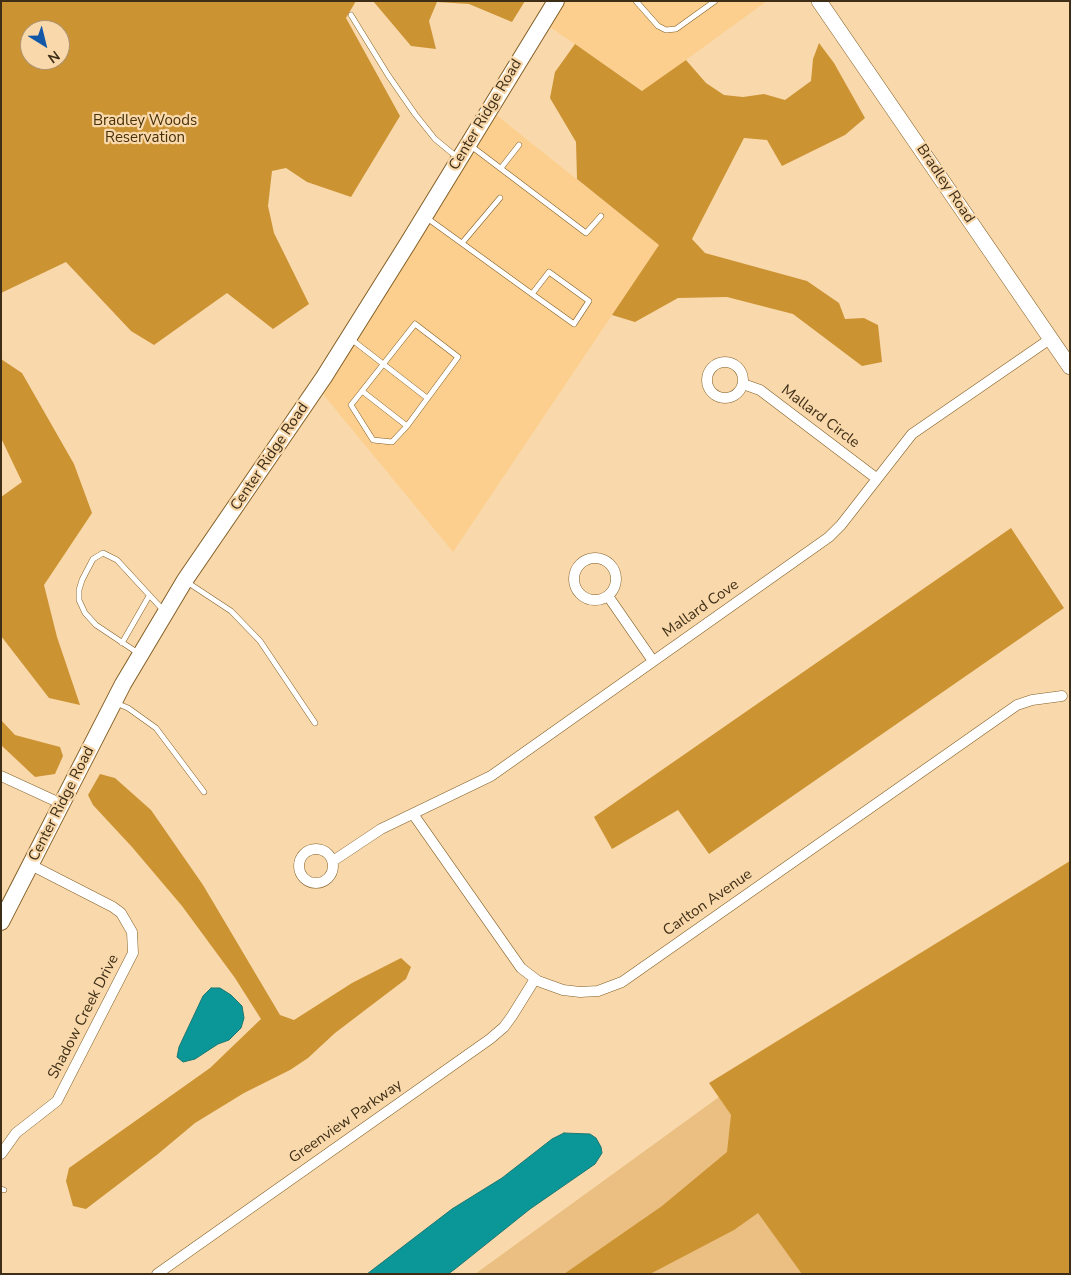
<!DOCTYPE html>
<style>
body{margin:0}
#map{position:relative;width:1071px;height:1275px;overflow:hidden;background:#f9d9ab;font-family:"Nunito Sans",sans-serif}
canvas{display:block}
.frame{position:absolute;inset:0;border:2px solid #3e2e17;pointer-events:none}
.north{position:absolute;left:20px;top:20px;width:50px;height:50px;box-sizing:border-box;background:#f9d9ab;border:1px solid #ae9570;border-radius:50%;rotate:144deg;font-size:14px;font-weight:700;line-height:20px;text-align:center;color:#3e2e17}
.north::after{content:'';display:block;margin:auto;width:18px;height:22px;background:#1357a7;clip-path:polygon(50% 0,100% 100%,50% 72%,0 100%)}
</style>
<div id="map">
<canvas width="1071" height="1275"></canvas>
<div class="frame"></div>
<div class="north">N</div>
</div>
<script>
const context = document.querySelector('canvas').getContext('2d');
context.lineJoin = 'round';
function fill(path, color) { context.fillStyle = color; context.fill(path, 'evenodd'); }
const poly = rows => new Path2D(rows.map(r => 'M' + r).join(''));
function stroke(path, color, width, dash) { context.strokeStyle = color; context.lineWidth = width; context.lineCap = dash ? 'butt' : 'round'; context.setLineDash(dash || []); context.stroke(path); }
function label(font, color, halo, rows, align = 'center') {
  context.font = font + ' "Nunito Sans",sans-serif'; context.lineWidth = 4.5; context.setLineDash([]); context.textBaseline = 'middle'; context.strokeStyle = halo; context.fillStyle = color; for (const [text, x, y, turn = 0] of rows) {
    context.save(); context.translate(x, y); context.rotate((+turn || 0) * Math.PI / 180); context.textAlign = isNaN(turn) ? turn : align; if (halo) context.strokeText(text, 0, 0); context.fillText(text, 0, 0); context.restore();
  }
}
const built = poly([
 [564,1,767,1,643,91,550,27],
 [495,114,659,245,453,552,322,393]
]);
const green = poly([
 [719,1097,837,1274,475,1274]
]);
const forest = poly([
 [1,1,356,1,346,18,400,116,351,197,307,182,286,168,272,171,268,206,274,233,309,304,273,329,227,293,154,345,131,331,66,262,1,293],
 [30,30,60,30,60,60,30,60],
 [373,1,525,1,512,22,469,4,437,2,429,21,436,49,411,46],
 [819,43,834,63,865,118,845,135,782,166,767,140,744,138,692,239,705,253,807,281,839,303,845,319,864,318,878,325,882,362,862,366,793,314,727,297,678,298,635,322,612,315,659,245,577,179,576,142,550,98,555,72,575,44,642,91,686,60,706,83,724,95,743,97,764,94,785,100,811,81,813,59],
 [1,359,22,373,74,464,92,513,44,585,57,637,80,705,49,698,1,636,1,497,22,482,1,438],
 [1011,528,1064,608,709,854,678,810,612,849,594,817],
 [1,720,15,735,60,747,63,756,55,774,35,777,1,745],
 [100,774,115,778,151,810,203,885,280,1015,294,1020,352,983,401,958,411,967,406,979,335,1033,308,1058,290,1070,244,1093,195,1123,158,1154,86,1209,73,1206,66,1181,69,1168,210,1068,261,1019,235,978,182,906,132,847,93,805,88,795],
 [1070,861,1070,1274,802,1274,758,1213,734,1230,650,1274,564,1274,662,1206,727,1152,731,1115,709,1083]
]);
const water = poly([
 [211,988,220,988,231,995,242,1006,244,1018,241,1028,229,1040,218,1044,195,1059,183,1062,177,1057,179,1047,203,996,211,988],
 [564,1133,590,1134,596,1138,601,1147,602,1153,595,1164,530,1209,455,1269,448,1274,367,1274,452,1209,502,1178,552,1139,564,1133]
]);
const lane = poly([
 [636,1,658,26,666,30,676,29,715,1],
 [351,15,388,75,415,114,435,139,458,158],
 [471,146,586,233,601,216],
 [501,168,519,145],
 [427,218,532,294,574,324,589,301,549,272,532,294],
 [462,243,500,198],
 [415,324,458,357,407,426,392,442,373,440,351,405,415,324],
 [351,339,427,398],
 [362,391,407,426],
 [187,582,231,611,260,641,315,723],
 [122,643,149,596],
 [138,653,96,625,85,613,79,600,79,590,82,580,93,559,103,553,117,560,164,611],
 [116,703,128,708,156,728,204,792],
 [1,1189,4,1190]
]);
const street = poly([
 '707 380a18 18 0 1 1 36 0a18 18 0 1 1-36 0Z',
 [743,384,760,390,876,478],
 '574 579a21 21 0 1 1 42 0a21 21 0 1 1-42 0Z',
 [608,596,653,661],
 [1,776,62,804],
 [413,814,521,968,538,981,563,990,580,992,598,991,622,982,1017,705,1032,700,1062,696],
 '299 866a17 17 0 1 1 34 0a17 17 0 1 1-34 0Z',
 [333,861,381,829,491,776,829,537,841,525,912,434,1050,339],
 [1,1154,16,1133,57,1101,133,953,132,932,121,913,113,907,31,865],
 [157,1274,490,1039,504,1027,512,1016,535,979]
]);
const secondary = poly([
 [819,1,1070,367]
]);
const primary = poly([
 [1,922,123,684,185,580,324,377,408,243,556,1]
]);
const streetNames = [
 ["Center Ridge Road",486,115,-59],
 ["Bradley Road",945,184,56],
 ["Mallard Circle",820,417,37],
 ["Center Ridge Road",270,457,-56],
 ["Mallard Cove",701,609,-35],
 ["Center Ridge Road",62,804,-63],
 ["Carlton Avenue",708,903,-35],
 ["Shadow Creek Drive",84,1017,-63],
 ["Greenview Parkway",346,1122,-35]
];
const parkNames = [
 ["Bradley Woods",145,121],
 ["Reservation",145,138]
];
fill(built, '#fccf8e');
fill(green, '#eabf81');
fill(forest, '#cc9333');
fill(water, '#0b9697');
stroke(water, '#1a7771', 1);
stroke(lane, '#835f26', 6);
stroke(street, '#835f26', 11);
stroke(secondary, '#835f26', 16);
stroke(primary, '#835f26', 18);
stroke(lane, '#fff', 5);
stroke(street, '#fff', 10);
stroke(secondary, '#fff', 15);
stroke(primary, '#fff', 16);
label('15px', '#3e2e17', '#f9d9ab', streetNames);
label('15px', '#483008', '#f9d9ab', parkNames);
</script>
